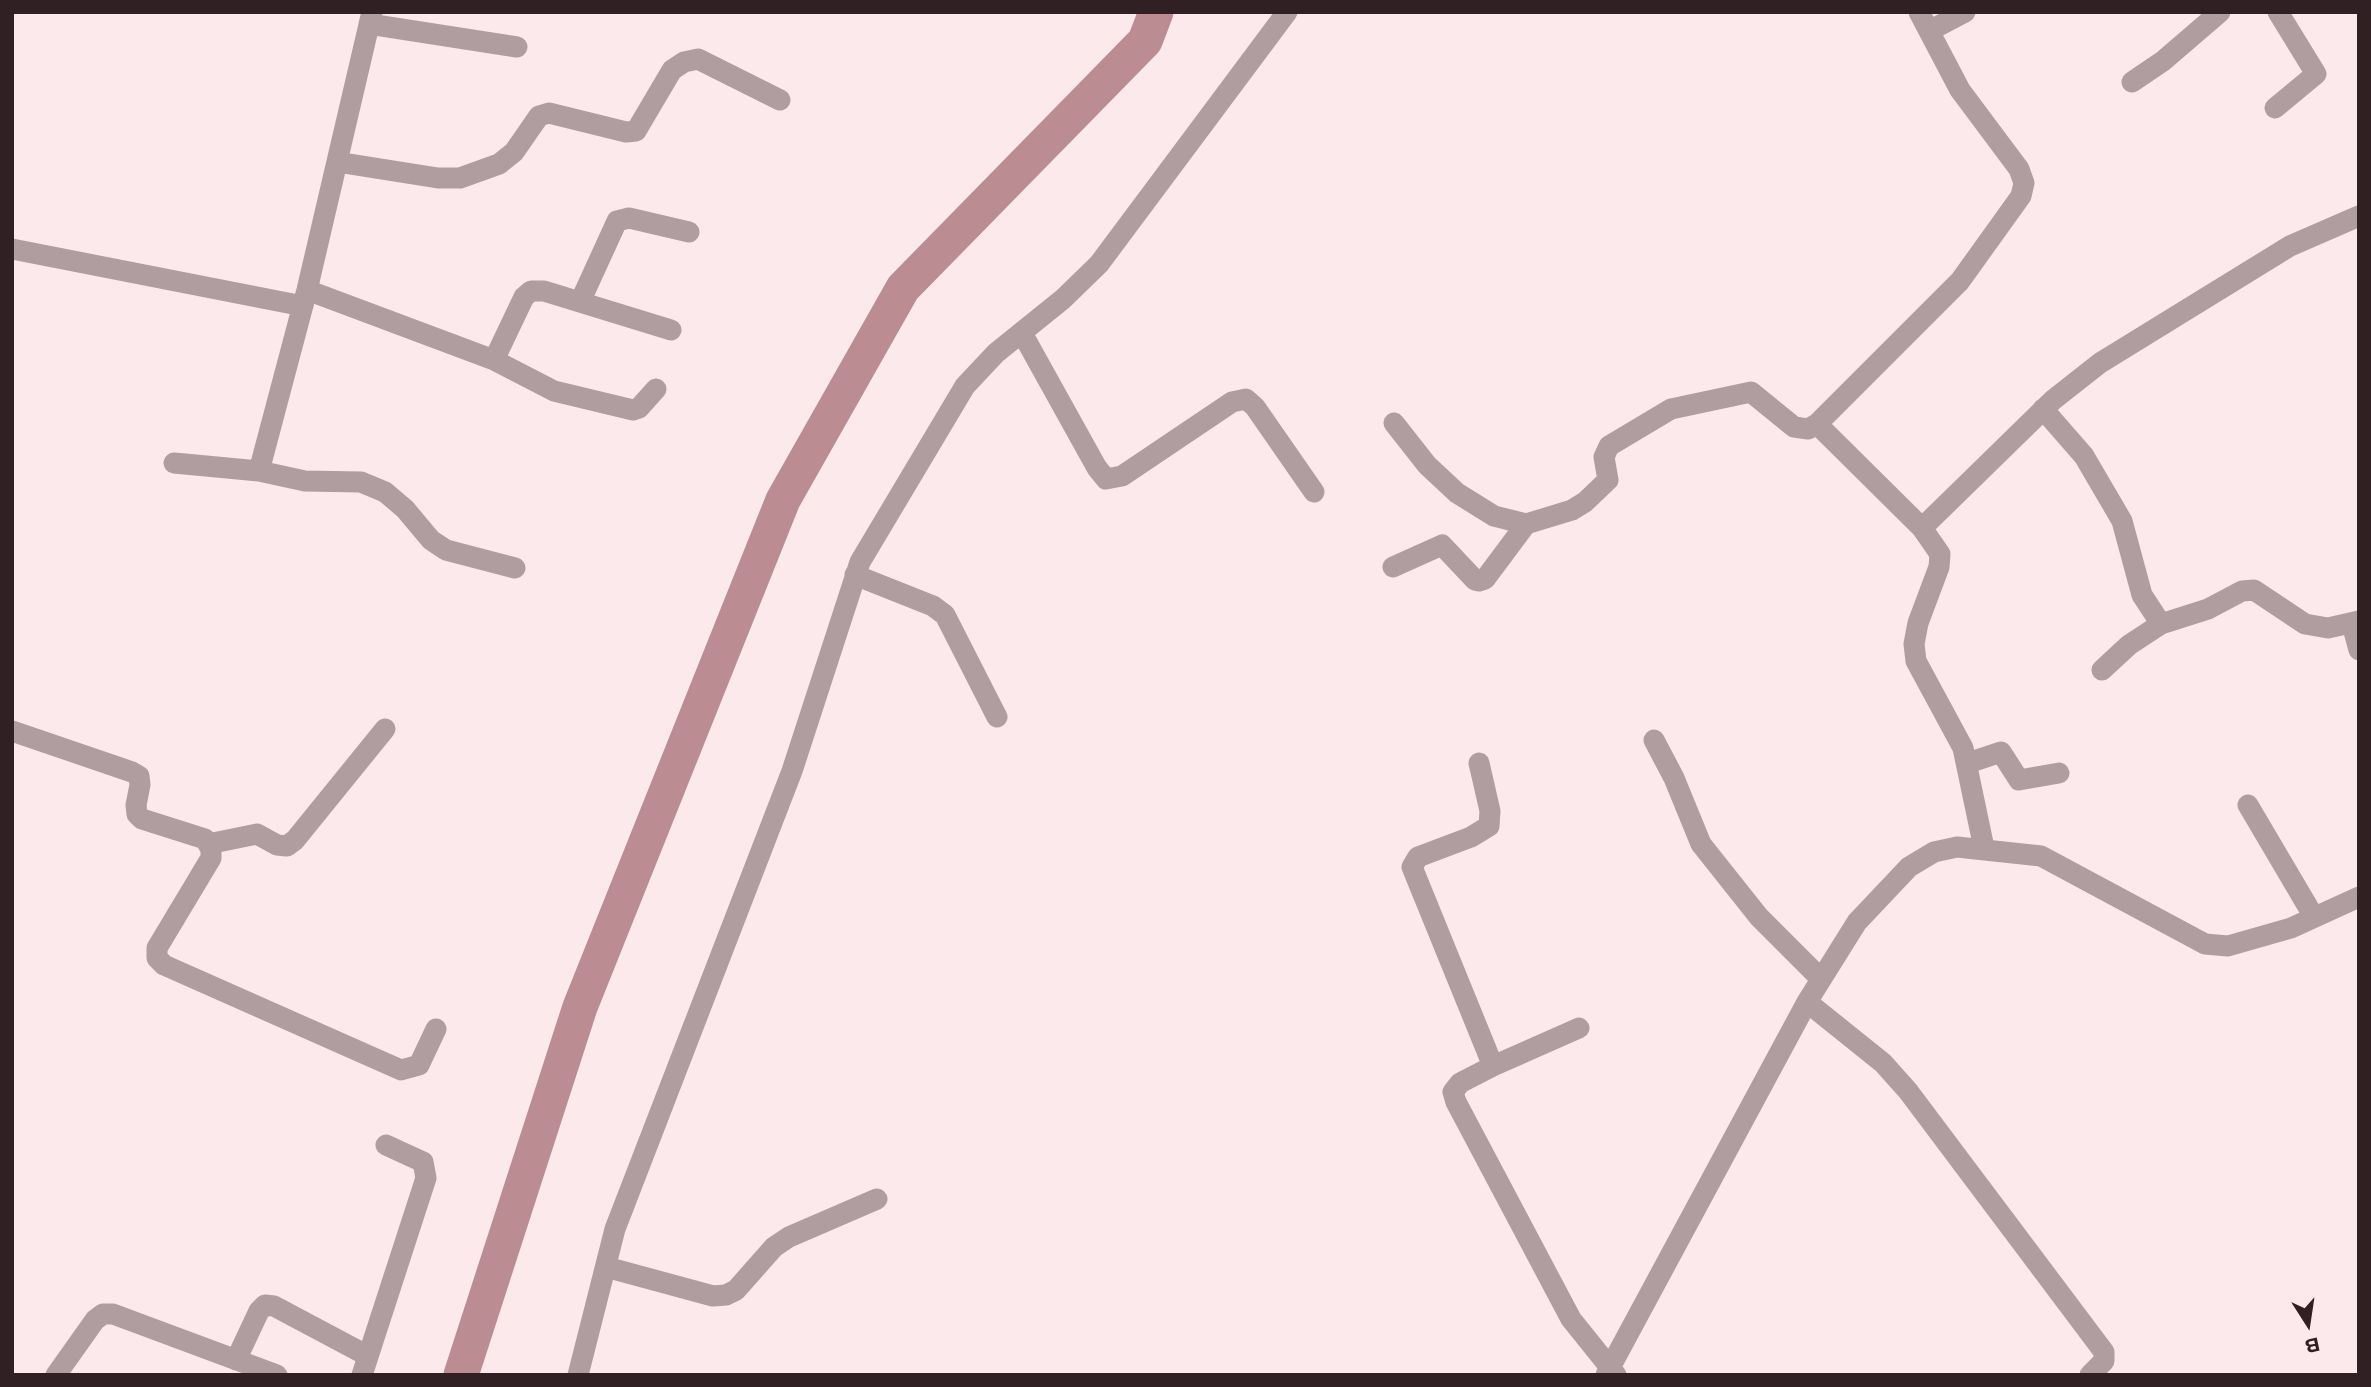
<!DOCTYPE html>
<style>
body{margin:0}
#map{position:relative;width:2371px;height:1387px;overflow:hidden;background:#fbe9eb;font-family:Montserrat,sans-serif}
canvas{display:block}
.frame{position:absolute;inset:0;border:14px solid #302023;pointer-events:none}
.north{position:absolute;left:2273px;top:1289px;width:70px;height:70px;-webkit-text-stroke:5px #fbe9eb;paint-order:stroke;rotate:168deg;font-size:19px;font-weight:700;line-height:28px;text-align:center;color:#302023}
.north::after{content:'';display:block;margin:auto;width:24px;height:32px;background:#302023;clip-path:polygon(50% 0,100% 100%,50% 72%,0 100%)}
</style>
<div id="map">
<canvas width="2371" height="1387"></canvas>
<div class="frame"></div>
<div class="north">B</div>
</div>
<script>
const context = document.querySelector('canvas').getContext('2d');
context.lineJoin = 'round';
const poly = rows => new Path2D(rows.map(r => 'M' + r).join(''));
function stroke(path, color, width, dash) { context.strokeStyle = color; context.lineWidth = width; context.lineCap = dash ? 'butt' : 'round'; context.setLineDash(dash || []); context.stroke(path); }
const river = poly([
 [461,1375,580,1007,783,500,903,288,1145,41,1156,12]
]);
const minor = poly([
 [369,24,517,47],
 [1929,31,1965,12],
 [2132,82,2163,61,2220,12],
 [2275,108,2316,74,2278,12],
 [337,162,438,178,460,178,499,164,514,152,539,116,549,113,626,132,636,131,672,70,684,62,698,59,780,100],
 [12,249,303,306],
 [307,290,494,360,524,297,531,291,544,291,671,330],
 [580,302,617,221,629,218,689,232],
 [1022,333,1097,468,1106,479,1122,476,1232,402,1246,399,1255,407,1314,492],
 [494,360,554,391,633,410,639,408,656,389],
 [2043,409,2084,456,2122,521,2142,595,2161,624],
 [1394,423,1427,465,1457,493,1494,516,1526,524,1572,510,1585,502,1608,480,1604,457,1609,446,1671,409,1751,392,1794,427,1808,429,1817,424,1960,281,2021,196,2024,183,2019,169,1960,90,1919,12],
 [1817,424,1922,528,1940,554,1939,567,1918,623,1914,644,1916,661,1963,748,1984,848],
 [174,463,259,471,305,481,361,482,385,492,405,509,431,540,446,550,515,568],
 [259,471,307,290,372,12],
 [1922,528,2053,400,2100,363,2290,246,2359,216],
 [1393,567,1442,545,1475,580,1479,581,1485,579,1526,524],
 [855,575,933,606,945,615,997,717],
 [2352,624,2359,650],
 [2102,670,2129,645,2161,624,2208,609,2242,591,2254,590,2305,624,2328,628,2359,621],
 [12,731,132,772,139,776,140,785,136,805,137,814,142,819,205,839,211,849,211,858,157,948,157,958,164,965,401,1070,419,1065,436,1029],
 [1654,740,1674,778,1701,844,1759,917,1821,979],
 [1479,763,1490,811,1489,826,1471,837,1418,857,1412,867,1493,1066],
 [1968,763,2001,752,2019,780,2059,773],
 [2248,805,2314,917],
 [208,844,257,834,277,845,287,846,295,840,385,729],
 [1807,1002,1883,1063,1908,1091,2104,1352,2104,1361,2090,1375],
 [1579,1028,1493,1066,1460,1083,1453,1092,1456,1102,1571,1319,1616,1375],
 [606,1267,713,1296,726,1295,736,1290,774,1247,789,1237,877,1199],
 [236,1360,259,1311,265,1305,274,1306,368,1356],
 [56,1375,95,1320,103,1314,113,1314,277,1375],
 [362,1375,426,1178,423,1162,386,1145],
 [578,1375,615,1229,792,771,860,562,965,386,996,353,1063,299,1099,264,1287,12],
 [1606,1375,1807,1002,1857,922,1909,867,1934,852,1957,847,2041,856,2205,944,2228,946,2291,928,2359,897]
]);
stroke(river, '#bb8d93', 35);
stroke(minor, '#af9d9f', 21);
</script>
